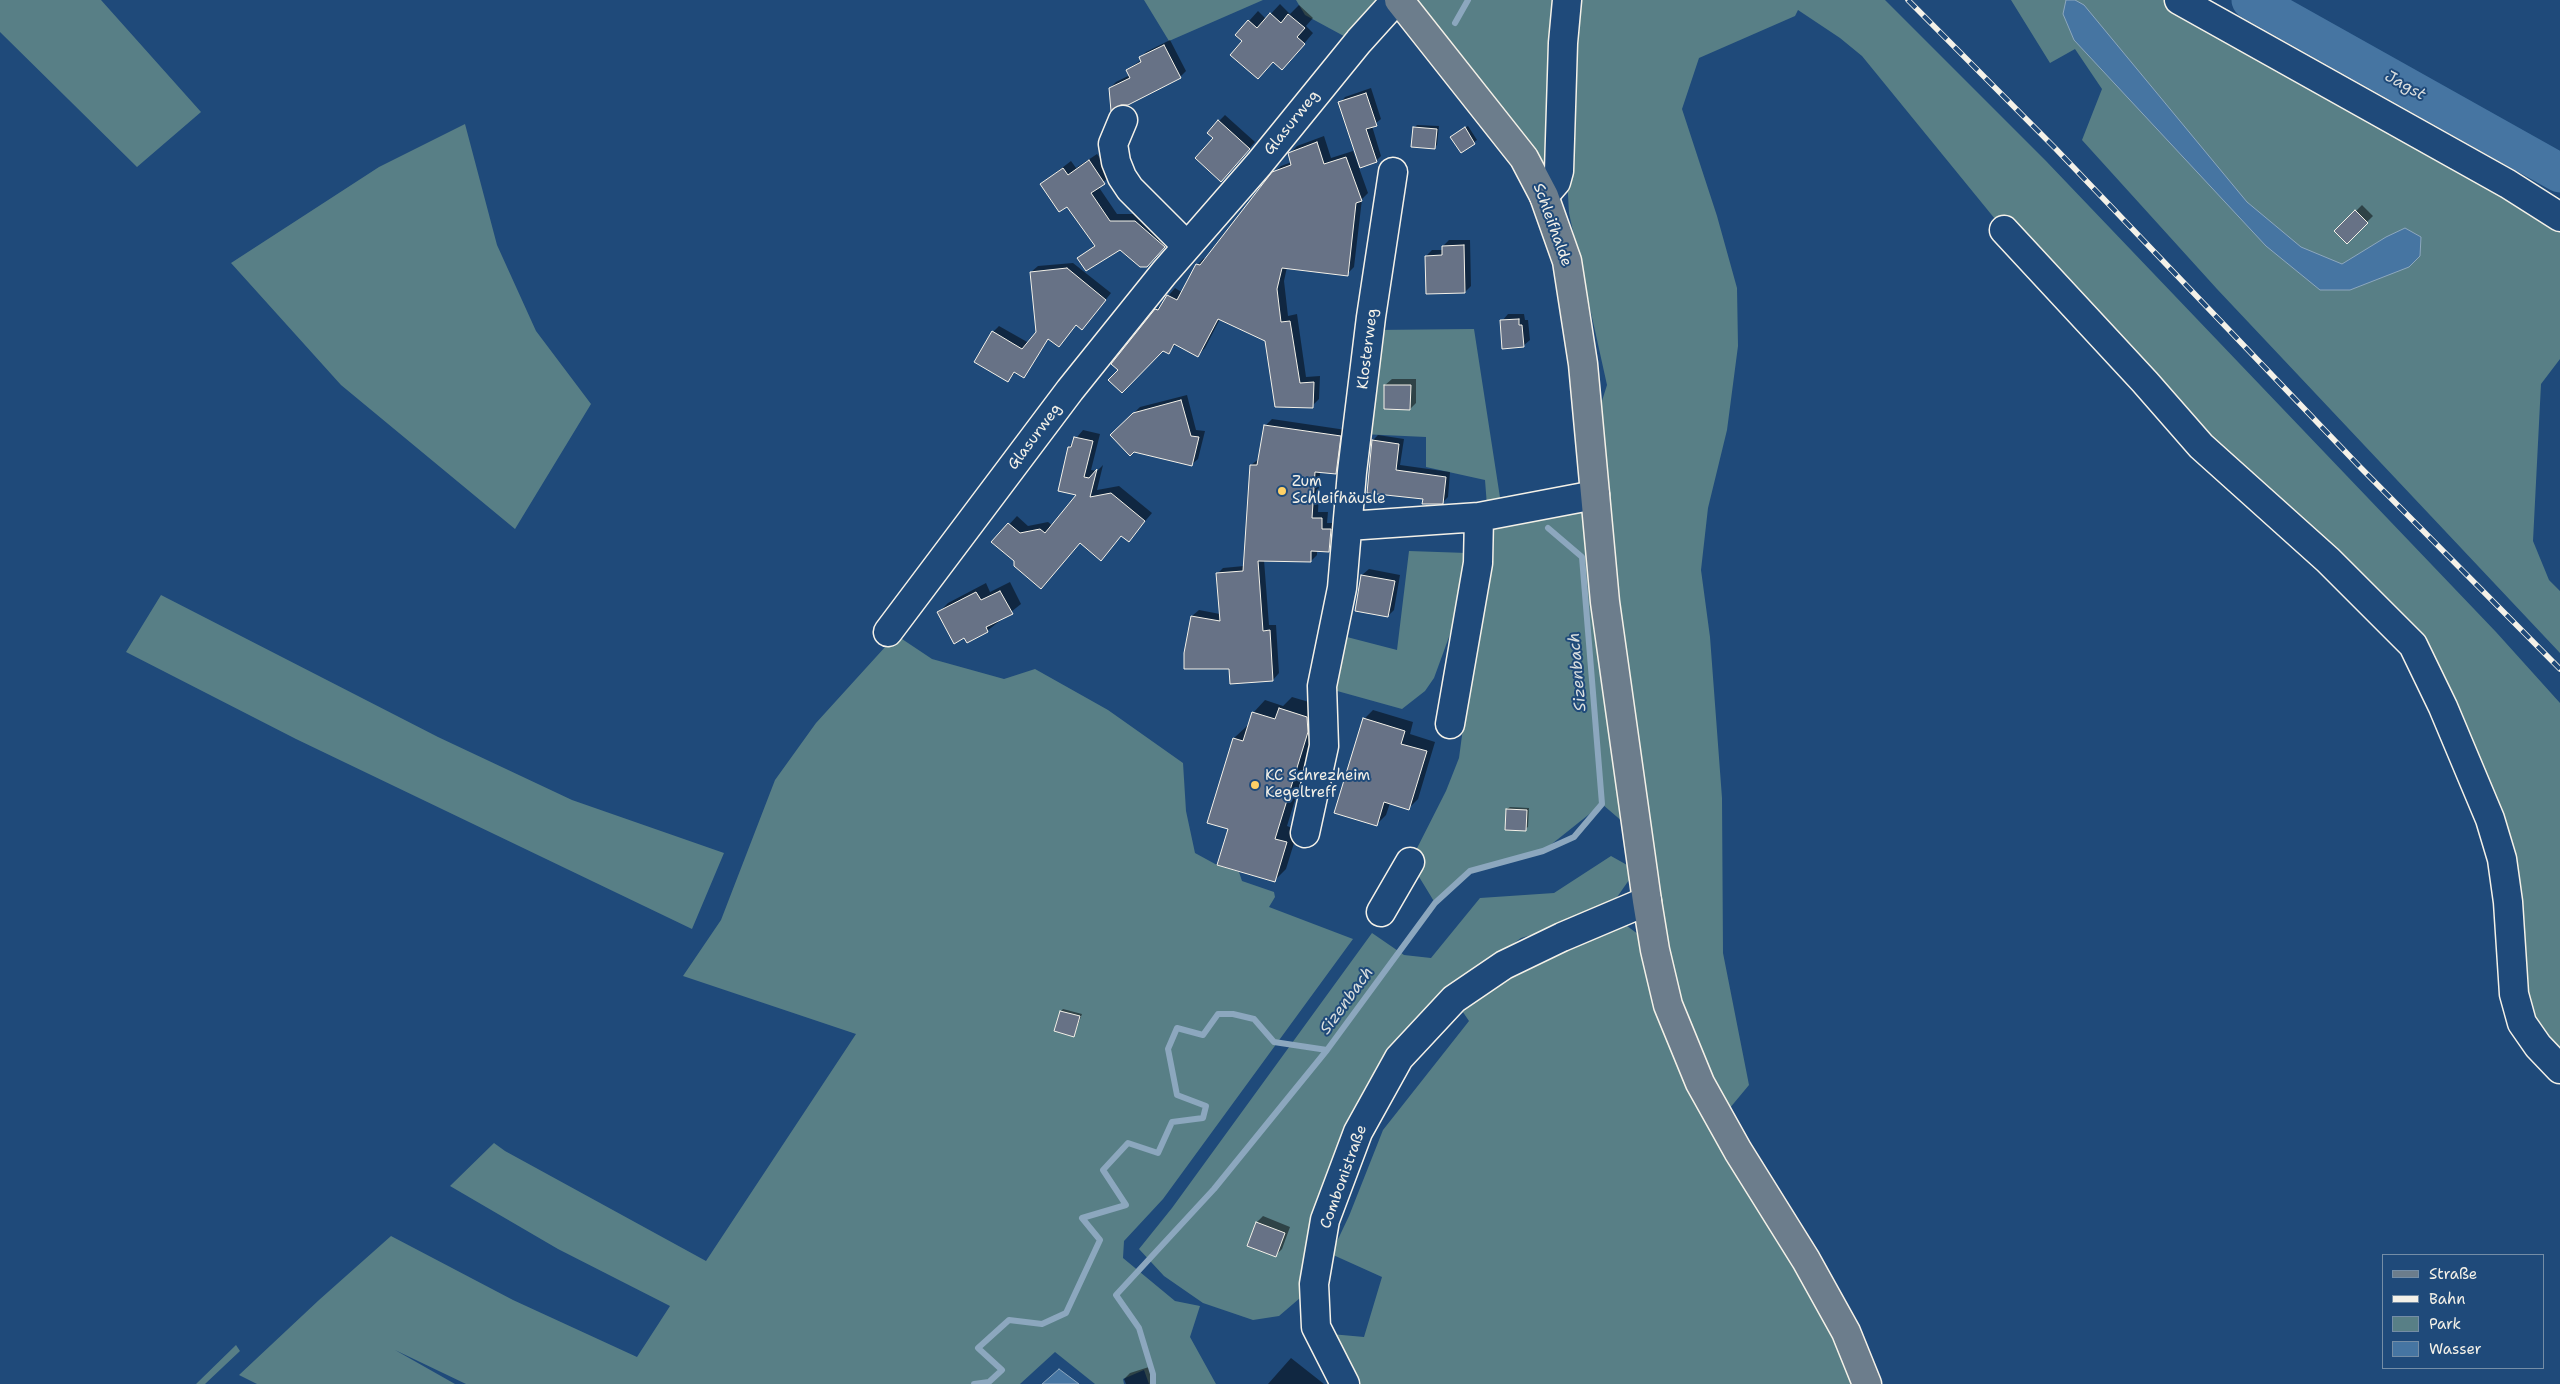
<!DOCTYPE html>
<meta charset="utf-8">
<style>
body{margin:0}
#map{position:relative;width:2560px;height:1384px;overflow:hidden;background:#1f4a7a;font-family:"Shantell Sans",sans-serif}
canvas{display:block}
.legend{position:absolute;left:2382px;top:1254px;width:162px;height:115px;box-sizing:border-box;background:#1f4a7a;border:1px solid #748da6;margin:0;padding:6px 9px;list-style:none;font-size:15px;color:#f4f1e8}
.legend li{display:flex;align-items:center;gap:10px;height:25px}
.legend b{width:25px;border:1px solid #748da6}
</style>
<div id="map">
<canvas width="2560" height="1384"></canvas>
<ul class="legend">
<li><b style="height:6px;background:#6c7d8c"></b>Straße</li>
<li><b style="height:6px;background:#f4f1e8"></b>Bahn</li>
<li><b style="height:14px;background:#587f86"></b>Park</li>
<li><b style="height:14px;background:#4675a2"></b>Wasser</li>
</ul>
</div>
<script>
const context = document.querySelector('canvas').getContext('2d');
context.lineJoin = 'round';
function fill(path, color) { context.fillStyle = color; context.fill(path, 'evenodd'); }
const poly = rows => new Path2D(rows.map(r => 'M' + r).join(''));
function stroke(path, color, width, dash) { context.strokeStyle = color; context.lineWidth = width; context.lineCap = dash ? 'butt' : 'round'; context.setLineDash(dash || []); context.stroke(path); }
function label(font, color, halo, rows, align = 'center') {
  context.font = font + ' "Shantell Sans",sans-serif'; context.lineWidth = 4; context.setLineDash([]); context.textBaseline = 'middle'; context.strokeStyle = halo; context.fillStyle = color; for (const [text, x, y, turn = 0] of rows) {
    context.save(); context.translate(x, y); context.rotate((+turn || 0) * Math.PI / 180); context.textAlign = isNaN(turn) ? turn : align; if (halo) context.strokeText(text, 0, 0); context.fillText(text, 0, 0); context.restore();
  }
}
const green = poly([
 [0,0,101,0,201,112,137,167,0,32],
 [1144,0,1263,0,1169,41],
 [1296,0,1388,0,1353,41,1305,15],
 [1417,0,1558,0,1551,167,1542,167,1500,104,1452,49],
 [1567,0,1885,0,2046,161,2496,632,2560,703,2560,1069,2538,1046,2508,902,2413,645,2004,230,1862,56,1840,38,1798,10,1795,16,1699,58,1682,109,1717,216,1737,288,1738,346,1727,430,1708,508,1701,570,1710,637,1722,798,1723,953,1749,1085,1724,1115,1675,1003,1655,900,1596,420,1607,385,1569,213,1566,159],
 [2011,0,2166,0,2560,224,2560,359,2541,384,2533,541,2549,580,2560,591,2560,653,2217,289,2082,140,2102,89,2075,49,2050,63],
 [465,124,497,245,536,331,591,404,515,529,341,385,231,263,379,167],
 [1474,329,1501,504,1487,506,1485,480,1426,467,1426,437,1361,434,1373,330],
 [1595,495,1638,835,1602,804,1543,851,1470,871,1435,903,1410,862,1446,791,1459,758,1490,525],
 [1409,551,1467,553,1457,615,1434,678,1425,691,1402,709,1330,689,1343,636,1397,650],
 [161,595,438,737,572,800,724,853,692,929,296,739,126,652],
 [896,635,932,659,1004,679,1035,669,1108,710,1183,763,1186,811,1195,853,1217,865,1239,872,1242,881,1274,892,1275,897,1269,907,1353,939,1163,1199,1124,1241,1123,1258,1175,1301,1200,1306,1190,1337,1216,1384,1149,1384,1144,1370,1123,1379,1124,1384,1095,1384,1055,1352,1020,1384,466,1384,395,1350,455,1384,257,1384,239,1375,319,1300,391,1236,513,1300,637,1357,670,1306,558,1249,450,1186,494,1143,505,1151,706,1261,856,1034,683,976,721,920,775,780,816,723],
 [1611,856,1636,870,1615,900,1565,925,1521,938,1443,994,1346,1128,1311,1218,1300,1298,1279,1316,1253,1320,1203,1303,1164,1276,1139,1249,1172,1208,1372,933,1404,955,1431,958,1480,898,1554,893],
 [1623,923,1646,940,1857,1384,1355,1384,1331,1334,1364,1337,1382,1277,1331,1254,1349,1216,1383,1130,1469,1021,1454,999],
 [236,1345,240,1351,205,1384,196,1384]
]);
const water = poly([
 [2066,0,2075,0,2084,5,2247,202,2301,247,2342,264,2386,237,2405,228,2421,237,2420,256,2409,267,2350,290,2320,290,2266,246,2074,40,2063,14,2066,0],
 [1059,1369,1079,1384,1042,1384,1059,1369]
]);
const shadow = poly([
 [1280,4,1290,14,1299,5,1313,18,1306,26,1313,33,1291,59,1244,41,1249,21,1258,11,1266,19],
 [1170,40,1186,71,1180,77,1110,88,1116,82,1130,75,1127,70,1141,60,1140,58,1146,52],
 [1371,88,1381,119,1372,126,1381,156,1376,161,1340,103,1345,97],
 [1225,115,1255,142,1227,174,1215,138,1219,121],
 [1417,125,1439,126,1437,145,1434,148,1414,128],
 [1468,126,1477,140,1461,151,1455,134],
 [1324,136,1331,158,1353,151,1368,193,1362,199,1354,267,1347,274,1287,267,1284,281,1288,316,1297,314,1306,377,1320,376,1319,399,1312,406,1266,340,1220,319,1205,348,1198,355,1176,344,1169,352,1163,349,1120,370,1156,310,1175,288,1183,293,1197,265,1204,258,1206,259,1273,173,1281,166,1292,162,1290,153,1297,146],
 [1097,154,1112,175,1098,186,1117,214,1143,214,1172,238,1154,258,1120,248,1079,258,1095,245,1067,205,1041,184,1071,161,1076,168],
 [2362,205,2373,216,2347,242,2336,231],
 [1449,240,1470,240,1471,286,1465,292,1426,256,1432,250,1443,250,1443,246],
 [1073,263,1111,293,1088,322,1077,324,1059,346,1049,338,1024,376,1016,371,1008,381,993,332,999,326,1029,343,1038,333,1031,272,1038,266],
 [1508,314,1524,314,1525,320,1528,320,1530,340,1523,346,1502,321],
 [1392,379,1416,379,1416,403,1410,409,1385,385],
 [1187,395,1196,430,1205,431,1198,459,1191,465,1111,435,1140,407],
 [1272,419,1346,430,1342,466,1336,473,1320,471,1318,512,1328,512,1327,523,1337,523,1335,544,1329,550,1317,550,1317,555,1311,561,1264,560,1269,625,1276,625,1279,673,1273,680,1230,668,1192,616,1199,610,1220,614,1217,574,1223,568,1244,566,1251,465,1259,459,1265,426],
 [1083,430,1100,434,1091,470,1097,471,1103,465,1097,490,1119,486,1152,513,1136,532,1122,535,1108,551,1080,542,1015,560,993,542,1017,516,1028,526,1048,522,1053,526,1079,494,1069,447],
 [1378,435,1404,439,1400,465,1450,472,1448,497,1442,503,1424,498,1368,491,1373,440],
 [1369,569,1400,575,1394,610,1388,616,1356,610,1362,575],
 [1010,582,1021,604,987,631,965,637,939,612,948,603,986,583,990,592],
 [1292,697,1319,705,1320,719,1287,826,1298,830,1286,869,1274,881,1229,828,1209,822,1234,738,1247,726,1249,727,1253,713,1265,700,1283,706],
 [1373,710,1413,722,1410,734,1435,742,1418,799,1409,808,1390,803,1386,815,1376,825,1364,719],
 [1510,807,1529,808,1528,827,1525,829,1507,809],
 [1063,1009,1082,1014,1074,1035,1061,1011],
 [1263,1216,1290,1227,1282,1249,1276,1255,1257,1222],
 [1291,1358,1324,1384,1268,1384],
 [1149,1367,1154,1384,1126,1384,1124,1379,1130,1373]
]);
const stream = poly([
 [1455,23,1468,0],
 [974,1384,989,1382,1002,1370,978,1348,1009,1320,1042,1324,1066,1313,1100,1240,1082,1218,1126,1205,1103,1170,1128,1143,1158,1153,1172,1122,1203,1118,1206,1106,1177,1095,1168,1049,1177,1028,1203,1035,1218,1014,1233,1014,1254,1019,1274,1042,1327,1050,1435,903,1470,871,1543,851,1574,837,1602,804,1582,557,1548,528],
 [1153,1384,1153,1374,1139,1328,1116,1295,1214,1189,1327,1050]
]);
const river = poly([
 [2251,0,2560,173]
]);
const building = poly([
 [1270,13,1281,23,1288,14,1305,28,1297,37,1305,44,1282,70,1273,62,1258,79,1230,55,1242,41,1235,35,1248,20,1257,28,1270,13],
 [1164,45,1181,78,1128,105,1121,105,1111,111,1109,88,1130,78,1126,70,1141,62,1139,57,1164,45],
 [1366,93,1377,126,1366,129,1377,162,1360,168,1338,102,1366,93],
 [1218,120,1250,149,1221,182,1195,158,1213,138,1207,133,1218,120],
 [1413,127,1437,129,1435,149,1411,147,1413,127],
 [1465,127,1475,144,1461,153,1450,137,1465,127],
 [1317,142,1324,164,1346,157,1362,201,1356,203,1348,276,1282,268,1277,289,1281,322,1290,321,1300,383,1314,382,1313,408,1275,407,1265,341,1218,319,1198,357,1174,344,1169,354,1163,351,1122,393,1108,380,1118,370,1111,364,1155,309,1158,310,1167,295,1177,300,1196,264,1200,265,1272,172,1291,165,1288,153,1317,142],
 [1089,160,1105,184,1091,193,1110,221,1135,221,1165,247,1147,267,1140,267,1120,250,1086,271,1077,258,1095,246,1067,207,1059,212,1040,184,1063,168,1068,175,1089,160],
 [2355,210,2368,223,2347,244,2334,231,2355,210],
 [1464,245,1465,293,1426,294,1425,256,1442,255,1442,246,1464,245],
 [1067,268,1106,300,1082,330,1076,325,1059,347,1048,339,1024,378,1014,372,1008,382,974,362,992,331,1022,349,1036,332,1030,272,1067,268],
 [1519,319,1519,325,1522,325,1524,347,1502,349,1500,320,1519,319],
 [1384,385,1411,385,1410,410,1384,409,1384,385],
 [1181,400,1191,436,1199,437,1192,466,1134,452,1130,456,1110,435,1133,413,1181,400],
 [1264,425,1341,436,1336,474,1315,472,1312,518,1322,518,1322,529,1331,529,1329,552,1311,551,1311,562,1258,561,1263,631,1270,630,1273,681,1230,684,1229,669,1184,669,1184,653,1191,616,1220,621,1216,573,1243,571,1250,465,1257,465,1264,425],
 [1074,437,1093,441,1084,477,1089,478,1097,469,1090,497,1111,493,1145,521,1129,542,1121,536,1101,561,1080,543,1041,589,1014,566,1014,561,991,542,1008,523,1020,533,1040,529,1045,533,1076,495,1058,491,1068,447,1071,447,1074,437],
 [1372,440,1399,444,1396,470,1446,477,1443,504,1422,504,1423,499,1367,493,1372,440],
 [1361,575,1395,581,1388,617,1355,611,1361,575],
 [1000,591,1013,614,986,627,988,632,967,643,964,638,954,644,937,612,976,592,981,600,1000,591],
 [1279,708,1307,717,1308,732,1275,839,1287,842,1275,882,1217,865,1228,829,1207,823,1233,738,1243,741,1252,712,1275,719,1279,708],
 [1363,718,1405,731,1401,744,1427,751,1409,810,1384,802,1377,826,1334,813,1363,718],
 [1506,809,1527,810,1526,831,1505,830,1506,809],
 [1060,1011,1080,1016,1074,1037,1054,1031,1060,1011],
 [1256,1222,1285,1233,1276,1257,1247,1246,1256,1222]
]);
const minor = poly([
 [2179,0,2508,184,2560,217],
 [1123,120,1113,144,1116,162,1122,177,1130,189,1187,246],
 [1544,196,1556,182,1559,171,1563,43,1567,0],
 [2004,230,2145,382,2201,446,2328,560,2413,645,2443,707,2490,819,2502,859,2508,902,2514,994,2522,1023,2538,1046,2560,1069],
 [1348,526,1479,517,1595,495],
 [888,632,1070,390,1164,273,1259,164,1359,41,1396,0],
 [1450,724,1478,563,1479,517],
 [1305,833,1324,746,1322,686,1342,588,1352,472,1371,317,1393,172],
 [1381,912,1410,862],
 [1345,1384,1316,1327,1314,1284,1325,1220,1358,1132,1399,1058,1454,999,1504,965,1562,937,1647,901]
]);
const major = poly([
 [1399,0,1524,158,1544,196,1567,261,1583,364,1605,602,1647,901,1655,950,1668,1005,1700,1083,1738,1151,1806,1260,1846,1332,1867,1384]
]);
const rail = poly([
 [1908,0,2055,148,2359,466,2560,669]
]);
const markers = [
 [1282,491,5,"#ffd166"],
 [1255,785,5,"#ffd166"]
];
const streetNames = [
 ["Glasurweg",1292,123,-51],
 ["Schleifhalde",1552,225,70],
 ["Klosterweg",1368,349,-83],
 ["Glasurweg",1035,437,-53],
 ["Combonistraße",1344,1177,-70]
];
const poiNames = [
 ["Zum",1292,482],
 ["Schleifhäusle",1292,499],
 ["KC Schrezheim",1265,776],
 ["Kegeltreff",1265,793]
];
const waterNames = [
 ["Jagst",2405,86,29],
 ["Sizenbach",1578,672,-95],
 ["Sizenbach",1347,1001,-54]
];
fill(green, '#587f86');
fill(water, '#4675a2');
stroke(water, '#8ca7be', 1);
fill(shadow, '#0007');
stroke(stream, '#8ca7be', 6);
stroke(river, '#4675a2', 39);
fill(building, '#677286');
stroke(building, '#f4f1e8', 1);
stroke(minor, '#f4f1e8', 31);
stroke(major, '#f4f1e8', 31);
stroke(minor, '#1f4a7a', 28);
stroke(major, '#6c7d8c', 28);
stroke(rail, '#f4f1e8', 5.5);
stroke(rail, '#1f4a7a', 4, [11]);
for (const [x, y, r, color] of markers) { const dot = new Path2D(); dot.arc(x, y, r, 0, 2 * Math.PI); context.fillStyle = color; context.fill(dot); stroke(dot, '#1f4a7a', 2); }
label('15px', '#f4f1e8', '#1f4a7a', streetNames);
label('15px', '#f4f1e8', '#1f4a7a', poiNames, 'left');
label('italic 16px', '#dadede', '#1f4a7a', waterNames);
</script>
